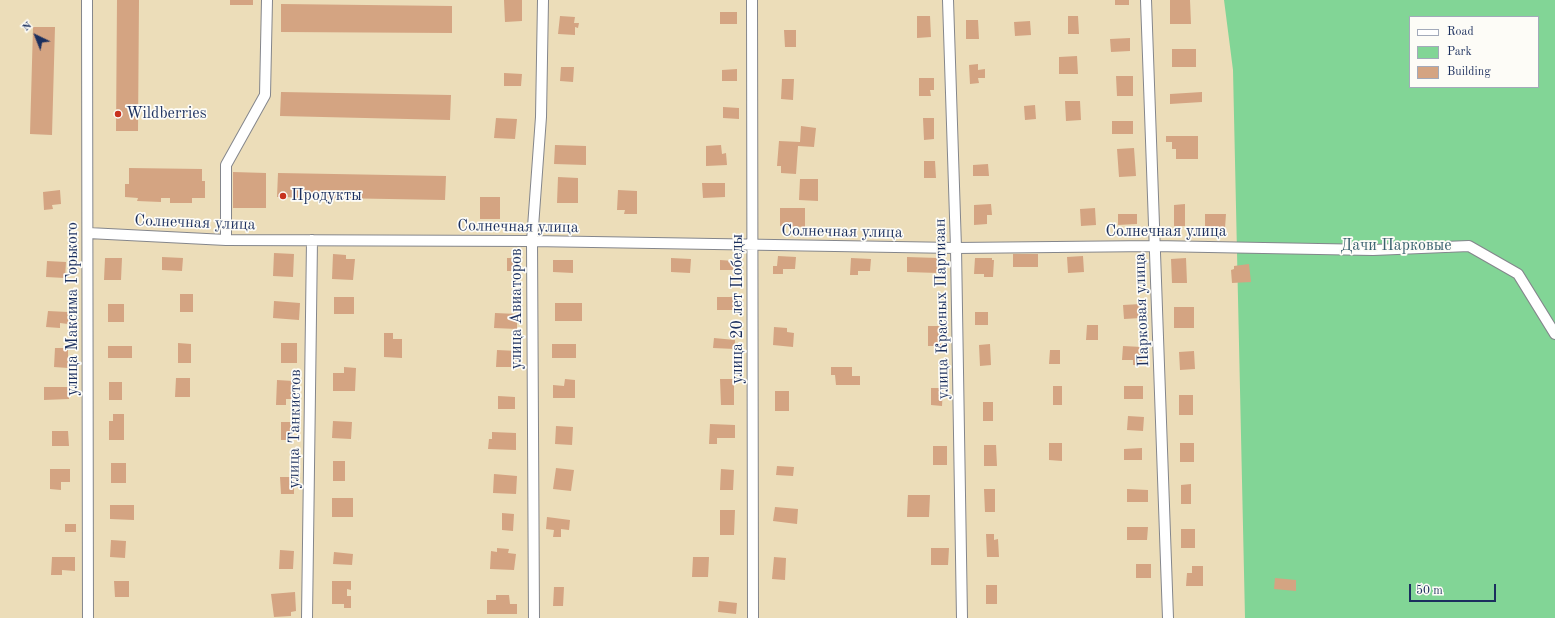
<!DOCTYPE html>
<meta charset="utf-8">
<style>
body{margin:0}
#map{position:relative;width:1555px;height:618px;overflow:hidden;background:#ecddb9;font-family:"Old Standard TT",serif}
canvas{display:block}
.legend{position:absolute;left:1409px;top:16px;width:130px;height:72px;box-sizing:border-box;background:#fdfcf7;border:1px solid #a3aaba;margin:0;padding:5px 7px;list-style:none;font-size:12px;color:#1b2f5e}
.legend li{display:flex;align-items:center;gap:8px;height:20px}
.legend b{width:20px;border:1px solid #a3aaba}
.north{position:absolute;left:16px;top:16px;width:40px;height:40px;-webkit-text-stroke:3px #fdfcf7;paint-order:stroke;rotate:317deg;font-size:11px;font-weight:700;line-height:16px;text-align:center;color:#1b2f5e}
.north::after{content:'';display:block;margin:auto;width:14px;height:18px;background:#1b2f5e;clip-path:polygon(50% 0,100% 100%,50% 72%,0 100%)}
.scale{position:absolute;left:1409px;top:584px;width:87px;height:18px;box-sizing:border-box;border:2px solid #1b2f5e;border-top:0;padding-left:5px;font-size:12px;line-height:14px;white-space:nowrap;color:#1b2f5e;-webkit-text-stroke:3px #fdfcf7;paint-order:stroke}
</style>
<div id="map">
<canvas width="1555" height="618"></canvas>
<ul class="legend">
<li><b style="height:5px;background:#fff"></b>Road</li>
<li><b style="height:11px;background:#82d596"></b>Park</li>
<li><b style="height:11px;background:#d4a482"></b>Building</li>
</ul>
<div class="north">N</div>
<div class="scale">50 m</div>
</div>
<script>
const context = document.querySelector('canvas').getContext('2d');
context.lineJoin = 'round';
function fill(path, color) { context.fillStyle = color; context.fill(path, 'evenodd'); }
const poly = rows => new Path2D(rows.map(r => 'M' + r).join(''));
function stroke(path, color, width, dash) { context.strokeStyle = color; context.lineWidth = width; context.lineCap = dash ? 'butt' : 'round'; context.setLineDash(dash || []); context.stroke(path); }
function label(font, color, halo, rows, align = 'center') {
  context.font = font + ' "Old Standard TT",serif'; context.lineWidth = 3.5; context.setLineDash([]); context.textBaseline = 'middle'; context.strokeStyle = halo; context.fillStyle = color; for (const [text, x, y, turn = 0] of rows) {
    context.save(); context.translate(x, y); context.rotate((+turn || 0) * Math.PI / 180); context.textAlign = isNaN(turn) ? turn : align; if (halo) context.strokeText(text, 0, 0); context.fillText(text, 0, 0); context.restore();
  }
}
const green = poly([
 [1224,0,1555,0,1555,618,1245,618,1233,70],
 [1410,17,1538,17,1538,87,1410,87]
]);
const building = poly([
 [117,0,139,0,138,131,116,131],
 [230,0,253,0,253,5,230,5],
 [504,0,522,0,522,21,505,22],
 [1115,0,1129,0,1129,5,1115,5],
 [1170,0,1190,0,1191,24,1170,24],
 [281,4,452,6,452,33,281,32],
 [720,12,737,12,737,24,720,24],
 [560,16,575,17,574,23,579,23,578,28,575,27,575,35,558,34],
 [917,16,930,16,931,37,917,38],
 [1068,16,1078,16,1079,34,1068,34],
 [966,20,978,20,979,39,966,39],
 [1030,21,1031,35,1015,36,1014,22],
 [33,27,55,27,52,135,30,134],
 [784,30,796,30,796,47,785,47],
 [1130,38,1130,51,1111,52,1110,39],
 [1172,49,1196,49,1196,67,1172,67],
 [1077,56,1078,74,1059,74,1059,57],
 [978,64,978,70,985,69,985,78,978,78,979,83,970,84,969,65],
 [561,67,574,67,573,82,560,81],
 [737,69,737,81,722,81,722,70],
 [504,73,522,74,521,86,504,86],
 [1116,76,1133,76,1133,96,1117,96],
 [919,78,934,78,934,90,930,90,931,96,919,96],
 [782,79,794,79,793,100,781,99],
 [281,92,451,95,450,120,280,116],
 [1202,92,1202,102,1170,104,1170,94],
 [1065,101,1080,101,1081,120,1066,121],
 [1035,105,1036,119,1025,120,1024,106],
 [723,107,739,108,739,119,723,118],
 [496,118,517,119,515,139,494,138],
 [923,118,934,118,934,139,924,140],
 [1112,121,1133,121,1133,134,1112,134],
 [801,126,816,128,814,147,798,146,796,174,781,173,781,166,777,166,779,141,800,142],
 [1166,136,1198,136,1198,159,1176,159,1176,149,1172,149,1172,142,1166,142],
 [555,145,586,146,586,165,554,164],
 [721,145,722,154,726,153,727,165,706,166,706,146],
 [1134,148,1136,176,1119,177,1117,149],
 [924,161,935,161,936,178,924,178],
 [988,164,989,176,973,176,973,165],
 [129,168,202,169,202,181,205,181,205,198,192,198,192,203,170,203,170,198,161,198,161,202,137,201,138,198,125,197,125,184,129,184],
 [233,172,266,173,266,208,233,208],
 [278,173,446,176,445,200,277,197],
 [558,177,578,178,578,203,557,203],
 [800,179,818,179,818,201,799,200],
 [702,183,725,183,725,197,703,198],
 [60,190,61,204,52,205,53,209,44,210,43,192],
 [618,190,637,191,637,214,624,214,625,210,617,210],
 [480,197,500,197,500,219,480,219],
 [991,204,992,215,987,215,987,224,974,225,974,205],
 [1185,204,1185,226,1174,226,1174,205],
 [780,208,805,208,805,227,780,226],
 [1095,208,1096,225,1081,226,1080,209],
 [1118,214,1137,214,1137,224,1118,225],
 [1205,214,1226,214,1225,228,1205,228],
 [274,253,294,254,293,277,273,276],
 [333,254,346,255,346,259,355,259,353,280,332,279],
 [1013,254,1038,254,1038,267,1013,267],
 [778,256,796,257,795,269,783,269,783,274,773,274,773,266,777,266],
 [1083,256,1084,272,1068,273,1067,257],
 [162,257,183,258,182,271,162,270],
 [907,257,938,258,938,273,907,272],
 [105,258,122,258,121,280,104,280],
 [507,258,520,258,520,271,507,271],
 [671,258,691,259,690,273,671,272],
 [851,258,871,259,870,271,858,271,858,275,850,275],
 [975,258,992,258,992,260,994,260,993,277,984,277,984,274,974,274],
 [1186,258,1187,283,1172,283,1171,259],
 [553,260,573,260,573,273,553,272],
 [720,260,734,261,733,270,720,270],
 [47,261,66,262,65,278,46,277],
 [1249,264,1251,282,1232,283,1231,270,1234,269,1234,266],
 [180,294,193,294,193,312,180,312],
 [334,297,354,297,354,314,334,314],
 [717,297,733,297,733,310,717,310],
 [274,301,300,303,299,320,273,318],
 [555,303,582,303,582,321,555,321],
 [108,304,124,304,124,322,108,322],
 [1141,304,1141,318,1124,319,1123,305],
 [1174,307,1194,307,1194,328,1174,328],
 [48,311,68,312,68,324,60,323,60,328,46,327],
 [975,312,988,312,988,325,975,325],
 [495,313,517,314,517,329,494,328],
 [1087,325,1098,325,1098,340,1086,340],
 [928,326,941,326,941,346,928,346],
 [774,327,787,328,787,332,794,333,793,347,773,345],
 [384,333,393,333,393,339,402,339,402,358,384,357],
 [714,338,735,340,735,349,713,348],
 [178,343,191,344,191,363,178,363],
 [281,343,297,343,297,363,281,363],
 [552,344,576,344,576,358,552,358],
 [990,344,991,365,980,366,979,345],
 [108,346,132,346,132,358,108,358],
 [1123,346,1142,347,1142,365,1133,365,1133,360,1122,360],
 [55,348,68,348,68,368,54,367],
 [497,350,517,351,516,367,496,367],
 [1050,350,1060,350,1060,364,1049,364],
 [1194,351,1195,369,1180,370,1179,352],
 [344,367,356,368,355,391,333,391,333,373,344,373],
 [831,367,852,367,852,376,860,376,860,385,836,385,835,375,831,375],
 [176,378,190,378,190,397,175,397],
 [565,379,575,380,575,398,553,398,553,385,564,386],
 [720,379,734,379,734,405,721,405],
 [277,380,293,381,293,399,286,399,286,405,276,405],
 [109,382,122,382,122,400,109,400],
 [1053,386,1062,386,1062,405,1053,405],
 [1124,386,1143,386,1143,399,1124,399],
 [44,387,69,387,69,399,44,400],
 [931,388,943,388,942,406,931,405],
 [775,391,789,391,789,411,775,411],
 [1179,395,1193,395,1193,415,1179,415],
 [498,396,515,397,515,409,498,409],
 [983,402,993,402,993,421,983,421],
 [113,414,124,414,124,440,109,440,109,421,113,421],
 [1128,416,1144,417,1143,431,1127,430],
 [333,421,352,422,351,439,332,438],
 [281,422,293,422,293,440,281,440],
 [710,424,735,425,735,438,717,438,717,444,709,444],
 [556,426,573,427,572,445,555,444],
 [52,431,68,431,69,446,52,446],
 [492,432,516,433,516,450,488,449,489,439,492,439],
 [1049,443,1062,443,1062,461,1049,460],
 [1180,443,1194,443,1194,462,1180,462],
 [984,445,996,445,997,466,984,466],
 [933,446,947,446,947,465,933,465],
 [1142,448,1142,460,1124,460,1124,449],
 [333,461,345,461,345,481,333,481],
 [111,463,126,463,126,483,111,483],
 [777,466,794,467,793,476,776,475],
 [556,468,574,470,571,491,553,489],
 [50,469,70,469,70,482,61,482,61,490,50,489],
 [721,469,734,470,733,490,720,490],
 [494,474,517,476,516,494,493,493],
 [280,477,294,477,294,494,281,494],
 [1191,484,1191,504,1181,504,1181,485],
 [984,489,995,489,995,512,985,512],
 [1127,489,1148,490,1148,502,1127,502],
 [908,495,930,495,929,517,907,517],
 [332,498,353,498,353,517,332,517],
 [110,505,134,505,134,520,110,519],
 [775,507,798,509,797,524,773,521],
 [720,510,735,510,734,535,720,535],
 [502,513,514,514,513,531,502,530],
 [547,517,570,520,569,530,561,529,561,537,553,537,554,530,546,529],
 [65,524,76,524,76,532,65,532],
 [1127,527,1148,527,1147,540,1127,540],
 [1181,529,1195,529,1195,548,1181,548],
 [986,534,994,534,994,540,998,539,999,557,987,557],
 [111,540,126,541,125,558,110,557],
 [497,548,509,549,508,553,516,554,514,570,490,569,491,551,497,552],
 [931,548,949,548,948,565,931,565],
 [280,550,294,551,293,569,279,569],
 [334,552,353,554,352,565,333,564],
 [52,557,75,557,75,571,62,570,62,575,51,575],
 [693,557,709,557,708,577,692,577],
 [774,557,786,558,785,580,772,579],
 [1136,564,1151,564,1151,578,1136,578],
 [1192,566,1203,566,1203,586,1186,586,1187,573,1192,573],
 [1275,578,1296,580,1296,591,1274,589],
 [114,581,129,581,129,597,115,597],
 [332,581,351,581,351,590,347,589,347,596,351,596,351,608,344,608,344,604,332,604],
 [986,585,997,585,997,604,986,604],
 [554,587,564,587,563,606,553,606],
 [295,592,296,611,291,612,291,616,274,617,271,594],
 [496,595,509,595,510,604,517,604,517,614,487,614,487,600,496,600],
 [719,601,737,603,736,614,718,612]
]);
const minor = poly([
 [87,0,88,618],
 [752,0,753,618],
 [948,0,956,248,962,618],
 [1146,0,1168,618],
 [88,233,226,240,532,241,956,248,1154,246,1373,250,1469,246,1518,274,1555,334],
 [226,240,226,165,265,95,267,0],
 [307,618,312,240],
 [534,618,532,241,541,117,543,0]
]);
const markers = [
 [118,114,4,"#c8321e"],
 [283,196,4,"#c8321e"]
];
const poiNames = [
 ["Wildberries",126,114],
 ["Продукты",291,196]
];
const streetNames = [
 ["Солнечная улица",195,223,2],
 ["Солнечная улица",518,227,1],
 ["Солнечная улица",842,232,1],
 ["Солнечная улица",1166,232],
 ["улица Максима Горького",73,309,-90],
 ["улица Авиаторов",517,309,-90],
 ["улица 20 лет Победы",738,309,-90],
 ["улица Красных Партизан",942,309,-91],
 ["Парковая улица",1142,310,-92],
 ["улица Танкистов",295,429,-89]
];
const parkNames = [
 ["Дачи Парковые",1396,246]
];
fill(green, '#82d596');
fill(building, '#d4a482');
stroke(minor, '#84868c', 12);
stroke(minor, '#fff', 10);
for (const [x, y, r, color] of markers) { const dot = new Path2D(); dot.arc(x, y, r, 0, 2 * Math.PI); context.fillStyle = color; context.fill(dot); stroke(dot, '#fdfcf7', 1.5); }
label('16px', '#1b2f5e', '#fdfcf7', poiNames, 'left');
label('16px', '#1b2f5e', '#fdfcf7', streetNames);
label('16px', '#3a616f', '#fdfcf7', parkNames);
</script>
